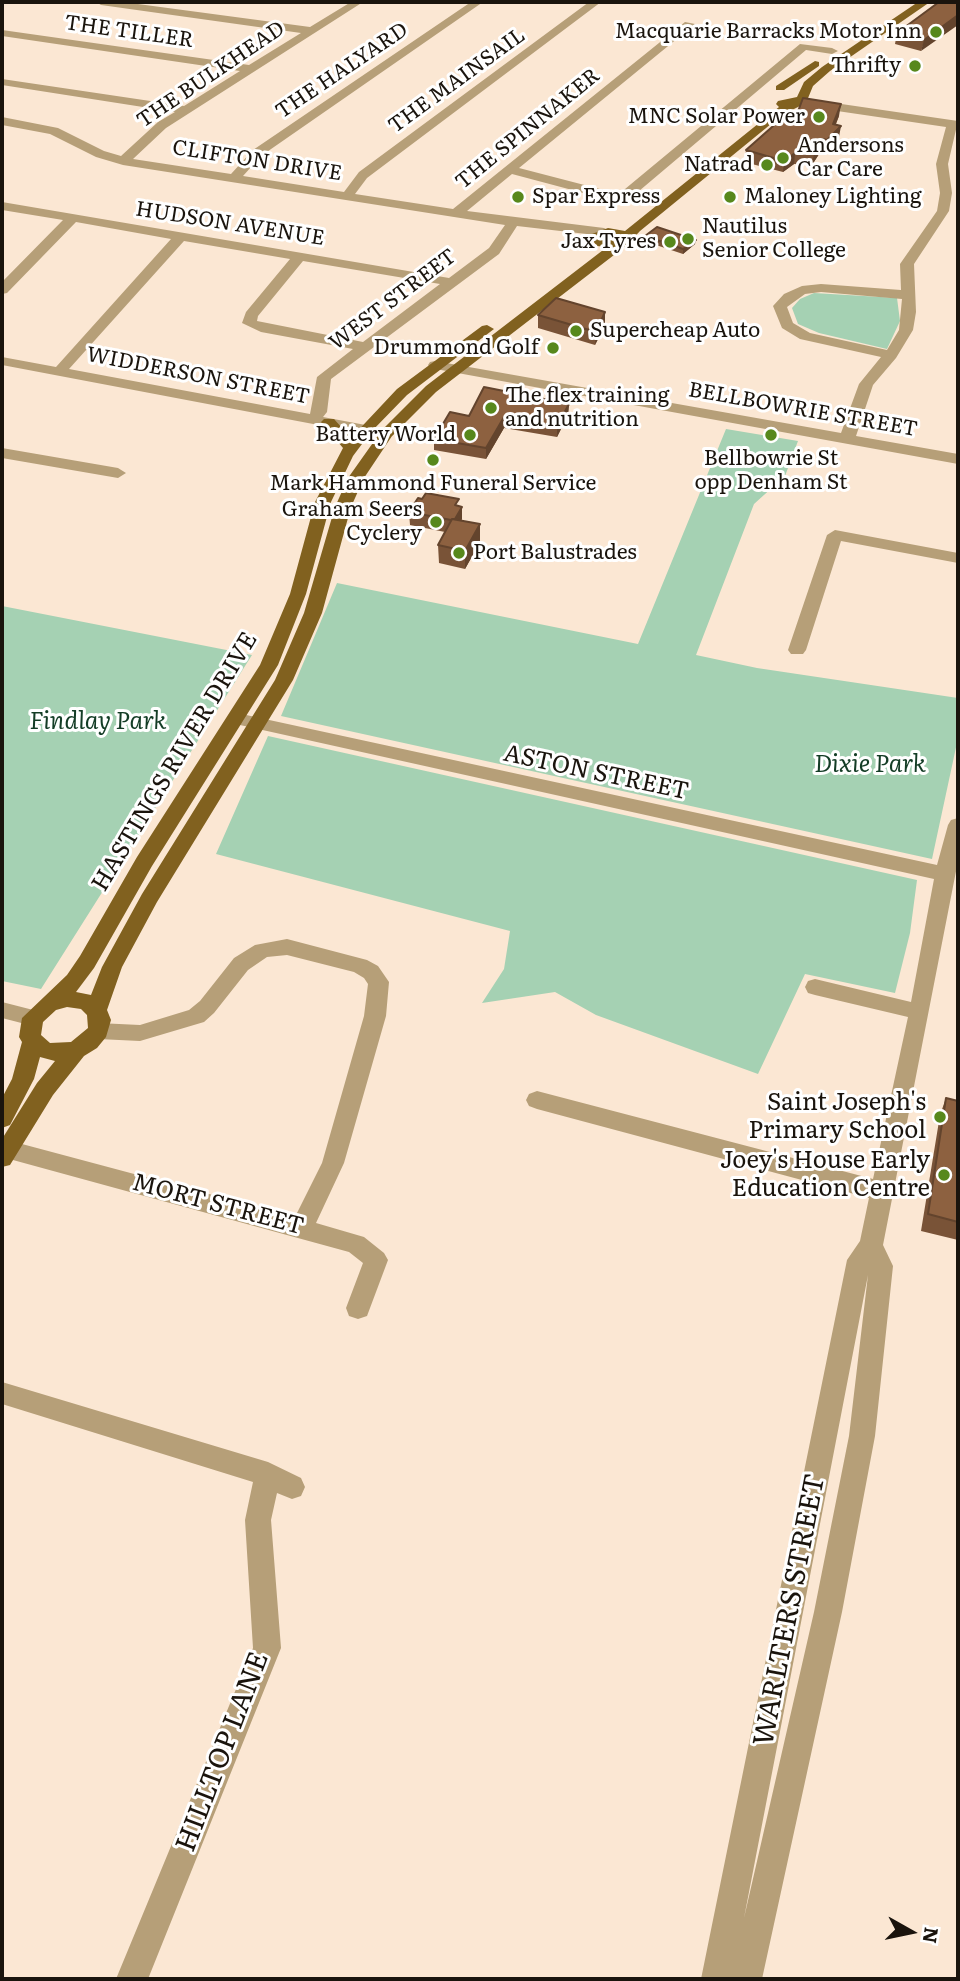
<!DOCTYPE html>
<style>
body{margin:0}
#map{position:relative;width:960px;height:1981px;overflow:hidden;background:#fbe7d3;font-family:Literata,serif}
canvas{display:block}
.frame{position:absolute;inset:0;border:4px solid #1a140d;pointer-events:none}
.north{position:absolute;left:876px;top:1897px;width:70px;height:70px;-webkit-text-stroke:5px #fff;paint-order:stroke;rotate:99deg;font-size:19px;font-weight:700;line-height:28px;text-align:center;color:#1a140d}
.north::after{content:'';display:block;margin:auto;width:24px;height:32px;background:#1a140d;clip-path:polygon(50% 0,100% 100%,50% 72%,0 100%)}
</style>
<div id="map">
<canvas width="960" height="1981"></canvas>
<div class="frame"></div>
<div class="north">N</div>
</div>
<script>
const context = document.querySelector('canvas').getContext('2d');
context.lineJoin = 'round';
function fill(path, color) { context.fillStyle = color; context.fill(path, 'evenodd'); }
const poly = rows => new Path2D(rows.map(r => 'M' + r).join(''));
function stroke(path, color, width, dash) { context.strokeStyle = color; context.lineWidth = width; context.lineCap = dash ? 'butt' : 'round'; context.setLineDash(dash || []); context.stroke(path); }
function label(font, color, halo, rows, align = 'center') {
  context.font = font + ' Literata,serif'; context.lineWidth = 6; context.setLineDash([]); context.textBaseline = 'middle'; context.strokeStyle = halo; context.fillStyle = color; for (const [text, x, y, turn = 0] of rows) {
    context.save(); context.translate(x, y); context.rotate((+turn || 0) * Math.PI / 180); context.textAlign = isNaN(turn) ? turn : align; if (halo) context.strokeText(text, 0, 0); context.fillText(text, 0, 0); context.restore();
  }
}
const green = poly([
 [814,293,897,298,900,321,887,349,819,333,798,324,792,308,800,299],
 [726,429,798,441,785,476,754,504,696,655,757,668,958,698,958,738,932,859,281,716,337,583,638,644],
 [2,606,252,655,41,989,2,981],
 [268,736,917,880,910,933,895,993,805,974,758,1074,596,1015,555,992,482,1003,504,969,510,931,216,854]
]);
const minor = poly([
 [96,2,123,2,310,27,351,2,363,2,166,128,133,159,231,174,253,150,471,2,483,2,261,156,243,176,344,192,359,172,589,2,601,2,367,178,355,194,453,209,685,22,695,24,519,168,619,194,800,44,832,48,838,51,832,54,806,50,626,202,621,203,512,174,467,211,604,228,611,232,604,236,517,226,499,254,331,379,327,412,323,417,392,430,395,433,392,436,387,438,2,365,2,357,56,367,171,239,76,222,7,293,2,294,2,282,63,220,2,210,2,202,449,278,489,248,505,225,123,165,96,157,50,134,2,125,2,117,58,128,104,151,121,156,158,122,175,112,2,85,2,79,184,106,240,71,2,36,2,30,249,65,301,33,101,5,96,2],
 [184,241,290,259,246,312,242,323,261,332,353,349,317,377,310,414,69,369,184,241],
 [303,261,440,284,363,342,257,321,258,316,303,261],
 [814,100,958,121,948,164,952,193,949,211,914,264,916,312,913,330,896,358,873,385,856,436,958,454,958,464,430,368,428,365,430,362,435,361,841,433,859,384,881,357,800,339,782,328,773,306,784,294,802,286,821,284,901,290,900,264,937,211,940,193,936,164,946,127,810,107,808,104,814,100],
 [821,292,902,299,899,330,887,350,810,333,793,323,787,307,805,294,821,292],
 [2,448,118,468,126,473,118,478,2,458,2,448],
 [835,530,958,553,958,563,841,541,806,650,803,654,791,654,788,650,827,535,835,530],
 [237,713,937,865,948,825,951,820,958,818,958,861,883,1245,893,1266,875,1436,842,1612,762,1979,701,1979,847,1260,860,1241,869,1198,537,1109,529,1106,526,1100,529,1094,537,1091,873,1179,908,1017,815,995,808,993,805,987,808,981,815,979,911,1002,934,879,231,723,228,719,237,713],
 [868,1275,849,1436,814,1612,744,1918,868,1275],
 [287,939,367,960,378,966,389,982,386,1016,344,1163,316,1223,364,1237,384,1253,388,1260,367,1316,358,1319,349,1316,346,1308,363,1263,349,1252,2,1157,2,1141,7,1140,295,1217,322,1163,364,1016,368,984,364,978,354,972,287,955,267,957,248,970,214,1013,204,1022,140,1041,98,1039,90,1037,87,1031,90,1025,98,1023,140,1025,189,1010,200,1001,234,958,255,945,287,939],
 [2,1002,41,1012,44,1018,41,1024,33,1026,2,1018,2,1002],
 [2,1382,268,1462,301,1478,305,1487,301,1496,292,1499,277,1493,271,1520,281,1648,148,1979,116,1979,253,1648,245,1520,253,1482,2,1404,2,1382]
]);
const major = poly([
 [918,2,930,2,830,71,813,86,806,103,782,115,640,231,627,245,436,392,392,436,364,478,351,507,322,613,293,680,157,902,122,967,107,1010,111,1020,106,1037,97,1048,84,1056,53,1095,10,1165,2,1167,2,1139,37,1083,55,1061,40,1057,34,1079,10,1125,2,1128,2,1098,12,1079,22,1042,19,1037,22,1018,67,975,80,956,137,857,260,665,290,594,315,502,343,448,321,422,324,419,334,419,351,438,397,389,482,326,487,325,494,329,407,395,371,432,353,456,331,502,306,594,278,665,152,866,94,968,76,992,91,995,102,967,142,894,275,680,304,613,335,507,348,478,382,430,426,386,607,247,597,246,590,237,592,234,608,228,625,231,779,107,776,104,778,101,797,97,804,82,822,67,918,2],
 [610,236,615,237,618,239,605,238,610,236],
 [67,1007,81,1009,87,1015,88,1028,71,1042,50,1043,41,1035,43,1022,56,1010,67,1007],
 [815,61,819,62,819,66,784,90,776,90,776,86,815,61]
]);
const wall = poly([
 [939,2,921,51,895,44,897,33],
 [839,116,836,124,839,137,826,152,821,151,812,165,794,164,783,172,744,162,746,150],
 [645,236,695,244,683,254,644,241],
 [538,315,605,325,595,345,538,328],
 [569,404,568,415,557,437,504,428,486,459,434,450,434,439,469,416],
 [459,506,462,519,461,520,480,542,465,569,439,563,438,545,445,532,410,525,409,512],
 [946,1098,958,1101,958,1240,921,1231,940,1115]
]);
const shadedWall = poly([
 [958,15,958,25,921,51,924,40],
 [841,104,839,116,831,135,833,124],
 [841,126,839,137,826,152,827,140],
 [823,139,821,151,812,165,814,154],
 [795,153,794,164,783,172,784,161],
 [696,240,695,244,683,254,683,249],
 [605,312,605,325,595,345,596,332],
 [569,404,568,415,557,437,557,426],
 [504,417,504,428,486,459,486,448],
 [462,507,462,519,455,533,454,521],
 [480,524,480,542,465,569,465,551]
]);
const building = poly([
 [939,2,958,2,958,15,924,40,897,33,939,2],
 [803,98,841,104,833,124,841,126,827,140,823,139,814,154,795,153,784,161,746,150,789,112,797,114,803,98],
 [657,227,696,240,683,249,645,236,657,227],
 [556,298,605,312,596,332,538,315,556,298],
 [484,387,569,404,557,426,504,417,486,448,434,439,450,412,469,416,484,387],
 [426,493,459,499,455,505,462,507,455,519,452,519,451,520,409,512,418,498,422,499,426,493],
 [452,519,480,524,465,551,438,545,452,519],
 [946,1098,958,1101,958,1222,928,1214,946,1098]
]);
const markers = [
 [936,32,7,"#57881c"],
 [915,66,7,"#57881c"],
 [819,117,7,"#57881c"],
 [783,158,7,"#57881c"],
 [767,165,7,"#57881c"],
 [518,197,7,"#57881c"],
 [730,197,7,"#57881c"],
 [688,239,7,"#57881c"],
 [670,242,7,"#57881c"],
 [576,331,7,"#57881c"],
 [553,348,7,"#57881c"],
 [491,408,7,"#57881c"],
 [470,435,7,"#57881c"],
 [771,435,7,"#57881c"],
 [433,460,7,"#57881c"],
 [436,522,7,"#57881c"],
 [459,553,7,"#57881c"],
 [940,1117,7,"#57881c"],
 [944,1175,7,"#57881c"]
];
const farStreetnames = [
 ["THE TILLER",129,32,8],
 ["THE HALYARD",342,71,-34],
 ["THE BULKHEAD",211,75,-34],
 ["THE MAINSAIL",457,81,-36],
 ["THE SPINNAKER",528,129,-39],
 ["CLIFTON DRIVE",257,161,9],
 ["HUDSON AVENUE",230,224,9],
 ["WEST STREET",393,300,-37],
 ["WIDDERSON STREET",198,376,11],
 ["BELLBOWRIE STREET",803,410,10]
];
const farPoinames = [
 ["Macquarie Barracks Motor Inn",922,32],
 ["Thrifty",901,66],
 ["MNC Solar Power",805,117],
 ["Andersons",797,146,"left"],
 ["Car Care",797,170,"left"],
 ["Natrad",753,165],
 ["Spar Express",532,197,"left"],
 ["Maloney Lighting",744,197,"left"],
 ["Nautilus",702,227,"left"],
 ["Senior College",702,251,"left"],
 ["Jax Tyres",656,242],
 ["Supercheap Auto",590,331,"left"],
 ["Drummond Golf",539,348],
 ["The flex training",505,396,"left"],
 ["and nutrition",505,420,"left"],
 ["Battery World",456,435],
 ["Bellbowrie St",771,459,"center"],
 ["opp Denham St",771,483,"center"],
 ["Mark Hammond Funeral Service",433,484,"center"],
 ["Graham Seers",422,510],
 ["Cyclery",422,534],
 ["Port Balustrades",473,553,"left"]
];
const parkNames = [
 ["Findlay Park",98,722],
 ["Dixie Park",870,765]
];
const streetNames = [
 ["HASTINGS RIVER DRIVE",175,762,-59],
 ["ASTON STREET",596,773,12],
 ["MORT STREET",218,1205,15]
];
const poiNames = [
 ["Saint Joseph's",926,1103],
 ["Primary School",926,1131],
 ["Joey's House Early",930,1161],
 ["Education Centre",930,1189]
];
const nearStreetnames = [
 ["WARLTERS STREET",790,1610,-79],
 ["HILLTOP LANE",223,1752,-69]
];
fill(green, '#a5d1b3');
fill(minor, '#b69f78');
fill(major, '#81611f');
fill(wall, '#795337');
fill(shadedWall, '#63442d');
fill(building, '#8d6140');
stroke(building, '#63442d', 2);
for (const [x, y, r, color] of markers) { const dot = new Path2D(); dot.arc(x, y, r, 0, 2 * Math.PI); context.fillStyle = color; context.fill(dot); stroke(dot, '#fff', 2.5); }
label('21px', '#1a140d', '#fff', farStreetnames);
label('21px', '#1a140d', '#fff', farPoinames, 'right');
label('italic 24px', '#143d26', '#fff', parkNames);
label('24px', '#1a140d', '#fff', streetNames);
label('24px', '#1a140d', '#fff', poiNames, 'right');
label('28px', '#1a140d', '#fff', nearStreetnames);
</script>
